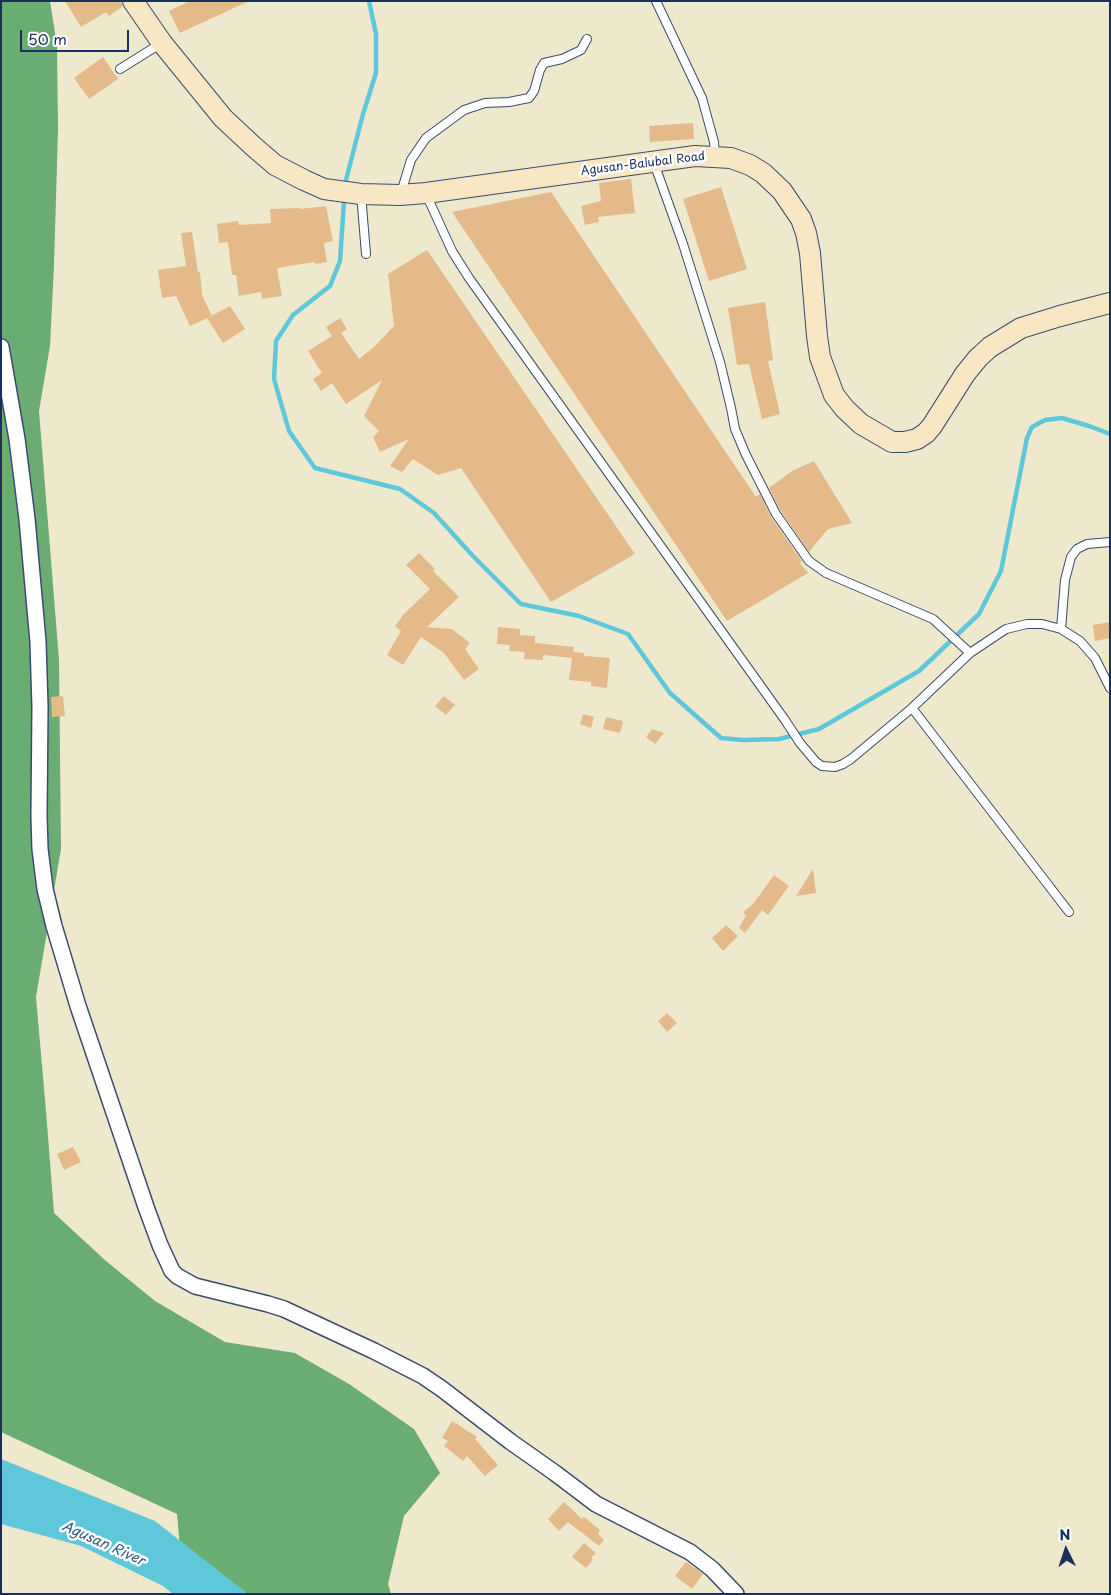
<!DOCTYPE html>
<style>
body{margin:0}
#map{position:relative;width:1111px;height:1595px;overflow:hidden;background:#eee8cc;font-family:"Playpen Sans",sans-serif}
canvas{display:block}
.frame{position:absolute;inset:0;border:2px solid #1b2f5e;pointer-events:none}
.north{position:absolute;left:1041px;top:1525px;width:50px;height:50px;-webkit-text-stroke:4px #fff;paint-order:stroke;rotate:356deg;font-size:14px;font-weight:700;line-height:20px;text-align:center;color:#1b2f5e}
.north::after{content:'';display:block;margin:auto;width:18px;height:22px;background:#1b2f5e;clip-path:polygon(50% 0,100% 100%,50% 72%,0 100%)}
.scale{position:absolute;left:20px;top:30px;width:109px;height:22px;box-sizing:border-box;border:2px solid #1b2f5e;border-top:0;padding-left:6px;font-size:15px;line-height:18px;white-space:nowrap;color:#1b2f5e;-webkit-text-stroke:4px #fff;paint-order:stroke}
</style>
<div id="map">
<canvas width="1111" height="1595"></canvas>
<div class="frame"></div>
<div class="north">N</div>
<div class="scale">50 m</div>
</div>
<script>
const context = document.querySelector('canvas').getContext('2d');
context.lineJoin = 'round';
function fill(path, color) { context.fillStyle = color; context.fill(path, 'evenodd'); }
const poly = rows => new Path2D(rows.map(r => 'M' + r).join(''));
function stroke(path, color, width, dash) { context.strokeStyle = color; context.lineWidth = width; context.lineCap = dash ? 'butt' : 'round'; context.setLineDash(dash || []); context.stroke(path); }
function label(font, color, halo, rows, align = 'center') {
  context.font = font + ' "Playpen Sans",sans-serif'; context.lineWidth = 5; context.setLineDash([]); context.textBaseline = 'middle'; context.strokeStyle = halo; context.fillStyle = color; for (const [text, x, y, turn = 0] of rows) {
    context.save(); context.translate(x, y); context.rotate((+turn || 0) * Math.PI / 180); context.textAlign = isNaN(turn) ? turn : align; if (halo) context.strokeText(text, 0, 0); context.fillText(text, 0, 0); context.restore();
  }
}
const forest = poly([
 [1,1,50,1,57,46,58,130,54,266,50,346,39,411,59,660,61,849,36,997,46,1111,54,1213,106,1261,155,1301,225,1342,295,1353,349,1384,414,1429,440,1473,404,1516,388,1584,391,1594,184,1594,177,1514,1,1432]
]);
const water = poly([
 [1,1459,155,1521,248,1594,173,1594,163,1586,81,1546,1,1524]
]);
const stream = poly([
 [346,180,363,114,376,73,376,34,369,1],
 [344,202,340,261,330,286,293,315,276,341,274,379,289,431,315,468,400,489,434,513,473,556,521,604,579,616,628,634,670,693,721,738,743,740,779,739,819,729,919,671,979,614,1001,571,1027,438,1032,427,1045,420,1062,418,1089,426,1110,434]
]);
const building = poly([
 [65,1,121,1,123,6,109,16,106,12,81,27],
 [190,1,249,1,180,33,169,11],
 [103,57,118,79,89,99,74,78],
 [693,123,694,139,650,142,649,126],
 [631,179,635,213,598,217,599,222,585,225,581,206,601,201,599,183],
 [721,187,747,269,709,281,683,199],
 [551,192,756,497,760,494,771,517,802,561,800,563,808,573,727,621,452,212],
 [326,206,333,241,324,243,327,262,315,264,315,262,277,268,282,296,262,299,261,292,239,296,236,275,232,275,228,242,219,243,217,224,238,221,239,225,271,223,270,209,300,208,300,209],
 [192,232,198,272,200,272,202,295,212,316,190,326,176,296,162,298,158,270,186,266,181,233],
 [427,250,635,554,551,602,461,468,438,475,413,459,402,472,390,466,409,439,380,452,373,437,379,431,364,416,382,380,346,404,332,383,321,391,313,379,322,373,308,351,332,336,326,327,340,318,347,329,341,333,359,359,374,347,394,326,388,274],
 [765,302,773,360,768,361,780,414,762,419,749,364,737,365,728,308],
 [230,306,245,329,223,343,207,318],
 [814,461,852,523,828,529,809,552,781,511,769,488,792,471],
 [419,553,435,569,433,571,459,597,427,627,452,629,470,643,465,649,479,669,464,680,444,653,421,637,403,665,387,655,401,631,395,626,404,614,430,589,406,565],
 [1110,622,1110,638,1095,641,1093,625],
 [498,627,520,629,520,635,535,636,535,643,574,647,573,652,584,653,584,656,610,658,607,688,591,686,591,682,569,680,572,658,543,655,543,660,524,659,525,652,509,651,510,645,497,644],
 [63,696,65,716,52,717,51,697],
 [444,696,455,705,446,715,435,706],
 [583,714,594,717,591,728,580,724],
 [606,717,623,721,620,733,603,729],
 [652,729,664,733,655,744,646,737],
 [813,869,816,893,796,896],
 [774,875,789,886,768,915,762,910,745,933,739,928,746,915,743,912,753,904],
 [726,925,738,936,723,951,712,938],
 [667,1013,677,1023,667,1032,658,1021],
 [73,1147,81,1162,64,1170,57,1154],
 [452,1421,477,1437,475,1439,498,1465,485,1476,467,1456,463,1461,444,1446,448,1441,442,1438],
 [564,1502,582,1519,584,1517,600,1530,598,1534,604,1540,599,1546,568,1522,559,1531,548,1519],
 [584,1543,596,1553,591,1558,593,1560,586,1568,572,1557],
 [686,1562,703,1574,692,1589,675,1576]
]);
const lane = poly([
 [656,1,702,98,714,142,715,156],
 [120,69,160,44],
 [654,163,683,244,720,362,731,408,735,429,746,455,776,514,809,561,826,573,933,619,970,653],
 [401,193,411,160,426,138,464,110,485,103,509,102,529,98,534,91,540,70,544,63,562,59,581,50,587,39],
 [361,194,366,254],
 [426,194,452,251,469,278,785,720,800,743,816,762,822,766,835,767,843,764,851,759,912,708,970,653,1006,629,1027,624,1042,624,1061,629,1080,641,1095,658,1110,688],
 [1061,629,1065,580,1071,557,1077,549,1087,544,1110,542],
 [912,708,1069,912]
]);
const street = poly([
 [1,347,17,439,27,519,38,642,40,707,39,816,40,849,45,889,54,926,78,1006,146,1207,160,1245,172,1271,177,1276,195,1286,268,1304,284,1309,374,1351,423,1376,442,1389,511,1442,555,1473,596,1504,690,1552,712,1569,736,1594]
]);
const secondary = poly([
 [133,1,162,43,223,118,253,146,275,165,304,180,324,189,361,194,400,195,426,193,695,156,731,158,750,165,763,173,782,191,801,219,806,233,810,253,817,336,820,357,834,395,845,409,861,424,892,442,905,442,917,439,926,433,932,426,965,374,978,358,990,347,1021,328,1060,316,1110,303]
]);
const streetNames = [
 ["Agusan-Balubal Road",643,164,-7]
];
const waterNames = [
 ["Agusan River",103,1544,24]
];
fill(forest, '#6aad72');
fill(water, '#5ec8da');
stroke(stream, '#5ec8da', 4.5);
fill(building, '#e5ba8b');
stroke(lane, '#3b4b6e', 10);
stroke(street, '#3b4b6e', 18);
stroke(secondary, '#3b4b6e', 22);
stroke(lane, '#fff', 8);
stroke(street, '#fff', 15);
stroke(secondary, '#f9e7c3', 20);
label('12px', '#1b2f5e', '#fff', streetNames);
label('italic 14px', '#2f5d83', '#fff', waterNames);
</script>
